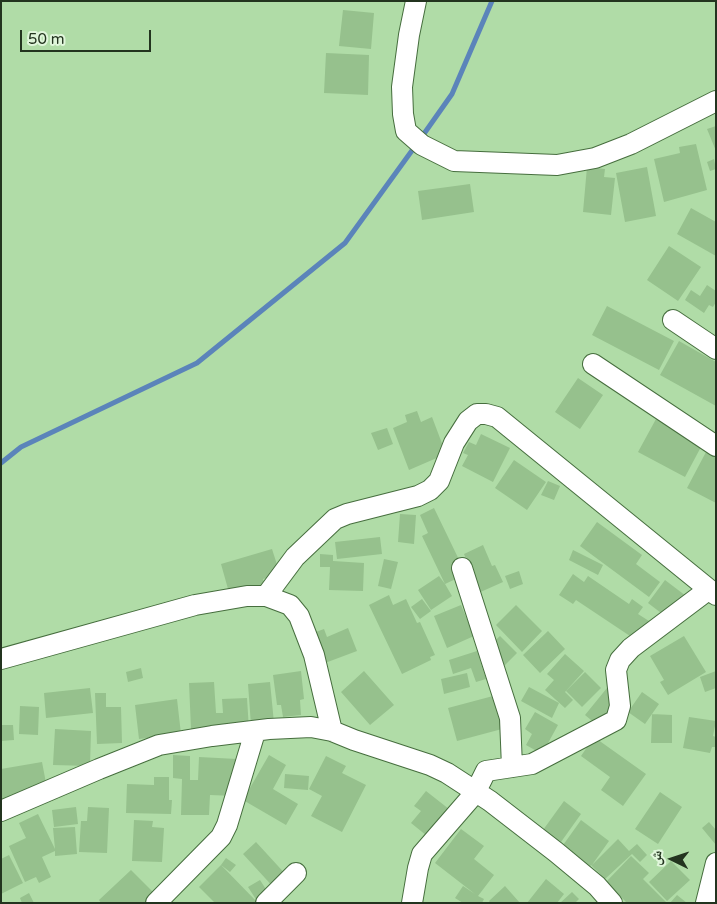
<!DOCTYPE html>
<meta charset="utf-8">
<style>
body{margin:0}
#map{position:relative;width:717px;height:904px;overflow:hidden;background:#b0dca7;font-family:"Varela Round","Noto Naskh Arabic",sans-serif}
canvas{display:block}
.frame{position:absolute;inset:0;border:2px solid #23341f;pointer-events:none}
.north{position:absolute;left:647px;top:834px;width:50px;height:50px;-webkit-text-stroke:4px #e0f6db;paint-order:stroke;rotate:274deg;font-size:14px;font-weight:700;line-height:20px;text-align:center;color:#23341f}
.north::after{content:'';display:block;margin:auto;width:18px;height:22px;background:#23341f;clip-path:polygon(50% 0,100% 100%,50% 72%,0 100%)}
.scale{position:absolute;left:20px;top:30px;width:131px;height:22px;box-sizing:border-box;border:2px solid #23341f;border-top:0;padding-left:6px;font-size:15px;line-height:18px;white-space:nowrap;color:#23341f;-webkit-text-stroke:4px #e0f6db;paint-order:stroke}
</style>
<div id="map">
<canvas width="717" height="904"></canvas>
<div class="frame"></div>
<div class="north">ش</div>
<div class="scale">50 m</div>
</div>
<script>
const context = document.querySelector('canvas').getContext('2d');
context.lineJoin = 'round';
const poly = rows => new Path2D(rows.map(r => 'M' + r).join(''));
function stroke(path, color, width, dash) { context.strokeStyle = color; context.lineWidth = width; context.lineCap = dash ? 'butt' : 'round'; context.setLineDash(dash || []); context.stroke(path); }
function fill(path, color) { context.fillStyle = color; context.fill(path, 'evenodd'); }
const stream = poly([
 [421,138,452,94,492,1],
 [1,463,21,447,197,363,345,243,416,145]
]);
const building = poly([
 [343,10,374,13,371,49,339,46],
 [326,53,369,55,368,95,324,93],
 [716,126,716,151,707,129],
 [696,144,707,190,664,202,654,159,680,153,679,147],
 [714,159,716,169,710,171,707,162],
 [587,167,605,169,604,177,615,178,611,215,583,212],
 [647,167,656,216,625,222,616,173],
 [470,184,474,212,422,220,418,191],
 [691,208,716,222,716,256,677,234],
 [669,246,701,267,678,301,647,280],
 [707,285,716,291,716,302,713,307,709,305,704,313,685,300,691,290,700,296],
 [607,306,674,341,659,370,592,335],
 [679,341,716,362,716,406,660,375],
 [578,378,603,395,580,429,555,412],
 [417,411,421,422,432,417,446,454,409,470,393,428,407,422,405,415],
 [656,419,702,445,685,477,638,452],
 [387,428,393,444,378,450,371,433],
 [481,434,510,448,493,482,462,466,468,455,463,453,469,442,476,445],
 [706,452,716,457,716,503,687,488],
 [514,460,546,482,527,510,495,488],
 [548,481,560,486,554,500,541,495],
 [434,508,464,570,460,577,445,584,452,596,431,610,418,590,439,576,445,584,422,536,428,533,420,515],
 [400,514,416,515,414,544,398,542],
 [597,522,642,555,636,564,660,582,649,597,580,546],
 [380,537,382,554,337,559,335,542],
 [483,545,492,566,495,565,503,582,476,594,471,571,464,554],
 [272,549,280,574,263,579,265,586,230,596,221,564],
 [573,550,603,565,598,575,569,560],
 [320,554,333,555,333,561,364,563,363,591,329,590,330,567,320,567],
 [384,559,398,562,391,589,378,586],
 [519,571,523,584,510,589,505,576],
 [573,574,584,582,588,576,629,604,632,599,643,607,638,614,649,621,636,640,576,600,573,604,559,595],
 [665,580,686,596,669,619,648,603],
 [389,595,393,605,406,599,417,623,420,622,435,655,430,657,431,660,402,674,369,605],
 [422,599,431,611,420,619,411,607],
 [461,605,474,636,447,648,434,616],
 [516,605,542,631,522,652,496,625],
 [348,628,357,651,325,663,313,633,324,629,327,637],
 [548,631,565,649,540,673,523,655],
 [500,636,517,653,503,667,486,649],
 [684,636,706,672,668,695,660,682,664,680,650,656],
 [477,651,486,679,476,682,471,668,453,674,449,660],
 [565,654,584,671,565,692,573,700,565,708,545,690,554,680,547,674],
 [141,668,143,678,128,682,126,672],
 [301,671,304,699,300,700,301,715,283,717,281,705,277,705,273,675],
 [364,671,394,705,370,725,341,692],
 [716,671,716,688,705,692,700,677],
 [585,672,601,688,582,707,566,691],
 [467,673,470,687,444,694,441,679],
 [214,682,216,713,223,713,222,699,247,698,249,730,191,729,189,683],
 [270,682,274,723,251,725,248,684],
 [529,687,559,703,552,718,521,701],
 [90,688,93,713,46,718,44,693],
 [607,688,620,699,597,725,585,715],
 [642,692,659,704,645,724,628,712],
 [95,693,106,693,106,707,121,707,122,743,97,744],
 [493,696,502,729,457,741,448,708],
 [177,699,181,734,139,739,135,705],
 [20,706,39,707,38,735,19,734],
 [535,712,558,725,542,754,526,745,532,734,525,729],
 [652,714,672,715,672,743,651,743],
 [689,717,716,721,713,736,716,737,716,747,712,747,710,753,683,748],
 [1,725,13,725,14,740,1,741],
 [55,729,91,731,90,766,53,765],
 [594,737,646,774,623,806,601,790,610,777,581,756],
 [173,755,190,756,190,780,198,780,199,757,237,759,235,796,210,795,209,815,181,815,182,779,173,778],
 [269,755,286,765,273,789,298,804,286,825,243,800],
 [326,756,346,766,342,773,366,785,342,832,311,816,322,796,309,789],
 [42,762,46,783,36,785,37,790,10,795,11,802,1,804,1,769],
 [285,774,309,776,308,790,284,788],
 [154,777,169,777,169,800,172,800,171,814,126,813,127,784,154,785],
 [426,791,454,813,432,840,411,823,421,811,414,806],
 [660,792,682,807,658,844,635,829],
 [564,801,581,814,561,842,543,830],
 [76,807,78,824,54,827,52,810],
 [88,807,109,808,107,853,79,852,81,821,87,821],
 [38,814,55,849,53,828,75,827,77,854,55,856,55,851,42,857,51,877,39,883,36,877,25,882,9,846,26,838,19,823],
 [134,820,153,821,152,827,164,828,162,862,132,861],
 [581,820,609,841,592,865,618,839,629,851,637,844,647,855,640,862,632,854,605,879,591,865,589,868,561,848],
 [709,822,716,830,716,845,702,828],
 [461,829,484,846,474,859,494,875,478,896,484,899,482,903,463,903,455,898,463,886,475,894,435,863],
 [256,842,289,878,276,890,243,854],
 [9,855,23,883,1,894,1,859],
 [631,856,649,873,643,879,667,903,627,903,606,882],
 [226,858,236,865,230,872,221,865],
 [671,861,690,880,667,901,649,882],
 [221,865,258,903,215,903,199,887],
 [131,870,154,893,144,903,101,903,99,900],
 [546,879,564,894,557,903,527,903],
 [260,880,269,894,257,901,248,887],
 [505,886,520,903,490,903,489,901],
 [572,892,579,899,575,903,560,903],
 [29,893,34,903,22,903,20,898],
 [677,895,687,903,670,903]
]);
const minor = poly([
 [416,1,409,35,402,87,403,114,406,131,422,145,454,161,557,165,595,158,631,144,716,101],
 [673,320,716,349],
 [593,364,716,446],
 [462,568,510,718,512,767],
 [266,596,295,557,335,519,347,514,418,496,430,490,439,481,454,443,468,421,477,414,486,414,497,417,716,595],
 [1,659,195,605,247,596,266,596,290,605,299,616,314,655,332,731],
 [1,811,99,769,159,745,212,736,269,729,311,727,332,731,354,740,430,765,447,773,490,801,556,852,597,886,612,903],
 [156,903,221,837,227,825,255,732],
 [266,903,296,873],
 [412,903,418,868,422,854,475,793,486,771,532,764,616,720,620,706,616,670,620,660,631,648,708,590],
 [706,903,716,863]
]);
stroke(stream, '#5b84ba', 5);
fill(building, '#96c18d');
stroke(minor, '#466e3e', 22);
stroke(minor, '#fff', 20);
</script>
